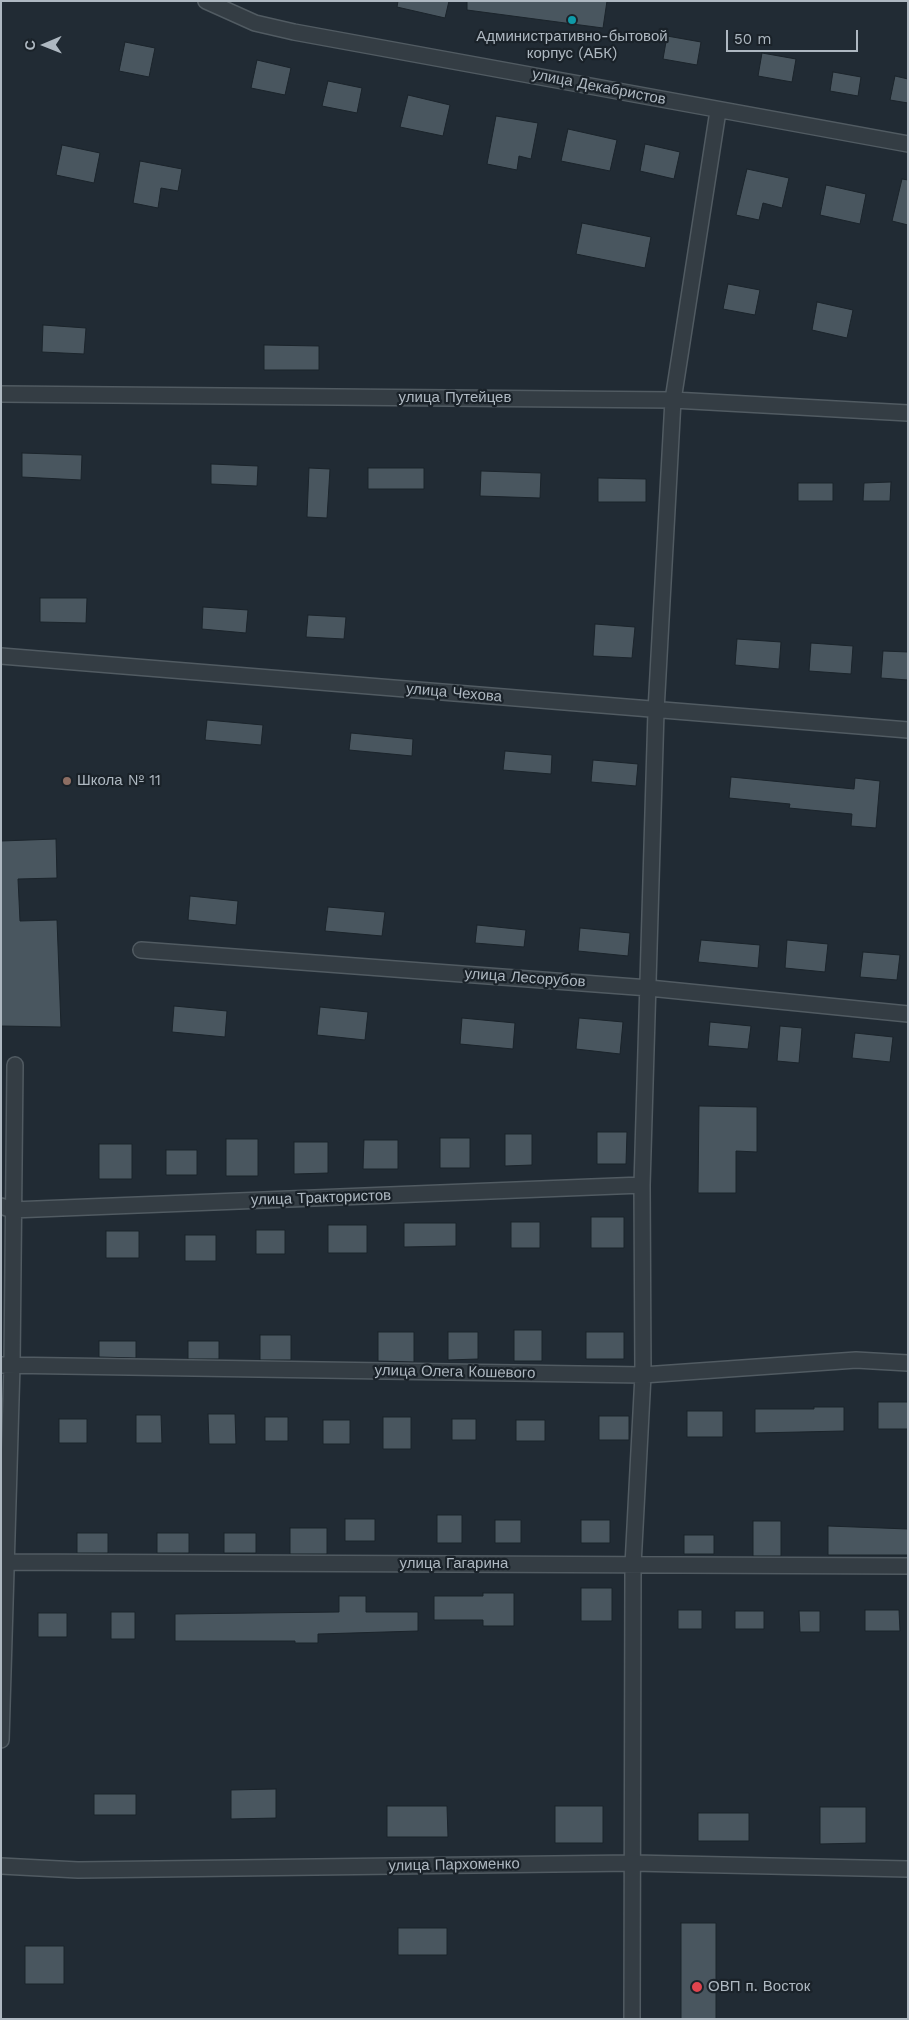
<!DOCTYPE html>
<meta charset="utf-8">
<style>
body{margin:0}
#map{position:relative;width:909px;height:2020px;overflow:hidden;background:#212b34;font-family:"Work Sans",sans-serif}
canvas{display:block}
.frame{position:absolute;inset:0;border:2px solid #aeb8c1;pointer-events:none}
.north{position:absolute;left:20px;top:20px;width:50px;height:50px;-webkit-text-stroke:4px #1a2229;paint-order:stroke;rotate:269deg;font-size:14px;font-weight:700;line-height:20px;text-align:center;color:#aeb8c1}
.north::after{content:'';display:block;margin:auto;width:18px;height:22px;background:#aeb8c1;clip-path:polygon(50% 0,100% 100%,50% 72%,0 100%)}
.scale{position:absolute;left:726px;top:30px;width:132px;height:22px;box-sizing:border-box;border:2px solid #aeb8c1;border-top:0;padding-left:6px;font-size:15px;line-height:18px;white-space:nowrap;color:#aeb8c1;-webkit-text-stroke:4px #1a2229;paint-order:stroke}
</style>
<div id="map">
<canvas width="909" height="2020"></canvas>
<div class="frame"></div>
<div class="north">С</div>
<div class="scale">50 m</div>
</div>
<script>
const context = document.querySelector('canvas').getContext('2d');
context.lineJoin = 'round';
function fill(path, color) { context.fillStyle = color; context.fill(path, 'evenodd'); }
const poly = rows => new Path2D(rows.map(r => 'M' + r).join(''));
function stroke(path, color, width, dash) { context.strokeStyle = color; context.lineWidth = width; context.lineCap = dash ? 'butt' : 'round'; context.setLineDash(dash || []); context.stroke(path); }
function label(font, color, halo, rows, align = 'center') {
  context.font = font + ' "Work Sans",sans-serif'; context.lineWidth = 4.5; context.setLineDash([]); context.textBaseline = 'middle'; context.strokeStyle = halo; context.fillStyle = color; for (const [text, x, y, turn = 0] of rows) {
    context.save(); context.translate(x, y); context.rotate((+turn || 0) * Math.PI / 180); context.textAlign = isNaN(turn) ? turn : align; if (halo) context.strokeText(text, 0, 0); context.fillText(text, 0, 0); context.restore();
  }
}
const building = poly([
 [398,1,449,1,445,18,397,7,398,1],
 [467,1,607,1,603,28,467,10,467,1],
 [667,36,701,42,697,65,663,59,667,36],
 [125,42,155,48,149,77,119,71,125,42],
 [762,53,796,59,792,82,758,76,762,53],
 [257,60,291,68,285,95,251,88,257,60],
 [833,72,861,77,858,96,830,91,833,72],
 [895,76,908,79,908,103,890,100,895,76],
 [328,81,362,88,357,113,322,106,328,81],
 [408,95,450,105,443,136,400,127,408,95],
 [496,116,538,123,531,159,519,156,517,170,487,164,496,116],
 [568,129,617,140,610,171,561,161,568,129],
 [645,144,680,152,674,179,640,171,645,144],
 [62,145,100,153,94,183,56,175,62,145],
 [140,161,182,169,178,191,161,188,158,208,133,203,140,161],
 [747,169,789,178,782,208,763,203,759,220,736,215,747,169],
 [902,179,908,180,908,225,892,221,902,179],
 [826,185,866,194,860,224,820,215,826,185],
 [582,223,651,237,645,268,576,254,582,223],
 [728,284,760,290,755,315,723,309,728,284],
 [817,302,853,310,847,338,812,330,817,302],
 [43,325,86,328,84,354,42,352,43,325],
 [264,345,319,346,319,370,264,370,264,345],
 [22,453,82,455,81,480,22,477,22,453],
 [211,464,258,466,257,486,211,484,211,464],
 [309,468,330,469,327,518,307,517,309,468],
 [368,468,424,468,424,489,368,489,368,468],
 [481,471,541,473,540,498,480,496,481,471],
 [598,478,646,479,646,502,598,502,598,478],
 [891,482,890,501,863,501,864,483,891,482],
 [798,483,833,483,833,501,798,501,798,483],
 [40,598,87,598,86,623,40,622,40,598],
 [203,607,248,610,246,633,202,629,203,607],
 [308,615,346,617,344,639,306,637,308,615],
 [595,624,635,627,632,658,593,656,595,624],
 [737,639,781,642,779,669,735,665,737,639],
 [811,643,853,646,851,674,809,671,811,643],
 [883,651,908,652,908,680,881,678,883,651],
 [207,720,263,725,261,745,205,740,207,720],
 [351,733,413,739,412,756,349,750,351,733],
 [505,751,552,755,551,774,503,770,505,751],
 [593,760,638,764,636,786,591,782,593,760],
 [731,777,854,789,855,778,880,781,876,828,851,826,852,814,789,808,790,804,729,798,731,777],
 [56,839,57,878,18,879,20,921,57,920,61,1027,1,1026,1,841,56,839],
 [190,896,238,901,236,925,188,920,190,896],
 [328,907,385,912,382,936,325,931,328,907],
 [477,925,526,930,524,947,475,943,477,925],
 [580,928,630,933,628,956,578,951,580,928],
 [701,940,760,945,758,968,698,962,701,940],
 [787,940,828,944,825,972,785,968,787,940],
 [863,952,900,955,897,980,860,977,863,952],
 [174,1006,227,1011,225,1037,172,1032,174,1006],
 [320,1007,368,1012,365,1040,317,1035,320,1007],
 [462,1018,515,1023,513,1049,460,1044,462,1018],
 [579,1018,623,1022,620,1054,576,1049,579,1018],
 [710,1022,751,1026,748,1049,708,1046,710,1022],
 [780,1026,802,1028,799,1063,777,1061,780,1026],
 [855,1033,893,1037,890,1062,852,1058,855,1033],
 [699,1106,757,1107,757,1152,736,1151,736,1193,698,1193,699,1106],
 [597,1132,627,1132,626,1164,597,1164,597,1132],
 [505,1134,532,1134,532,1165,505,1166,505,1134],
 [440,1138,470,1138,470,1168,440,1168,440,1138],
 [226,1139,258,1139,258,1176,226,1176,226,1139],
 [364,1140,398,1140,398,1169,363,1169,364,1140],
 [294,1142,328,1142,328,1173,294,1174,294,1142],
 [99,1144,132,1144,132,1179,99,1179,99,1144],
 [166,1150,197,1150,197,1175,166,1175,166,1150],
 [591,1217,624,1217,624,1248,591,1248,591,1217],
 [511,1222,540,1222,540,1248,511,1248,511,1222],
 [404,1223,456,1223,456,1246,404,1247,404,1223],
 [328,1225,367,1225,367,1253,328,1253,328,1225],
 [256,1230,285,1230,285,1254,256,1254,256,1230],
 [106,1231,139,1231,139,1258,106,1258,106,1231],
 [185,1235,216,1235,216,1261,185,1261,185,1235],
 [514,1330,542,1330,542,1361,514,1361,514,1330],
 [378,1332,414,1332,414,1362,378,1361,378,1332],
 [448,1332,478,1332,478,1359,448,1360,448,1332],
 [586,1332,624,1332,624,1359,586,1359,586,1332],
 [260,1335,291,1335,291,1360,260,1360,260,1335],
 [99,1341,136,1341,136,1358,99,1357,99,1341],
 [188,1341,219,1341,219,1359,188,1359,188,1341],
 [878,1402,908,1402,908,1429,878,1429,878,1402],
 [814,1407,844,1407,844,1431,755,1433,755,1409,814,1409,814,1407],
 [687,1411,723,1411,723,1437,687,1437,687,1411],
 [208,1414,235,1414,236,1444,209,1444,208,1414],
 [136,1415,161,1415,162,1443,136,1443,136,1415],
 [599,1416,629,1416,629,1440,599,1440,599,1416],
 [265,1417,288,1417,288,1441,265,1441,265,1417],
 [383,1417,411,1417,411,1449,383,1449,383,1417],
 [59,1419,87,1419,87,1443,59,1443,59,1419],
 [452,1419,476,1419,476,1440,452,1440,452,1419],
 [323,1420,350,1420,350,1444,323,1444,323,1420],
 [516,1420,545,1420,545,1441,516,1441,516,1420],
 [437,1515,462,1515,462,1543,437,1543,437,1515],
 [345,1519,375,1519,375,1541,345,1541,345,1519],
 [495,1520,521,1520,521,1543,495,1543,495,1520],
 [581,1520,610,1520,610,1543,581,1543,581,1520],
 [753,1521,781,1521,781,1556,753,1556,753,1521],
 [828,1526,908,1529,908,1555,828,1555,828,1526],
 [290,1528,327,1528,327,1554,290,1554,290,1528],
 [77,1533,108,1533,108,1553,77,1553,77,1533],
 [157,1533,189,1533,189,1553,157,1553,157,1533],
 [224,1533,256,1533,256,1553,224,1553,224,1533],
 [684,1535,714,1535,714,1554,684,1554,684,1535],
 [581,1588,612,1588,612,1621,581,1621,581,1588],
 [483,1593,514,1593,514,1626,483,1626,483,1620,434,1620,434,1596,483,1596,483,1593],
 [339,1596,366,1596,366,1612,418,1612,418,1631,318,1634,318,1643,295,1643,295,1641,175,1641,175,1614,339,1612,339,1596],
 [678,1610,702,1610,702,1629,678,1629,678,1610],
 [865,1610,899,1610,900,1631,865,1631,865,1610],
 [735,1611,764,1611,764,1629,735,1629,735,1611],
 [799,1611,820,1611,820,1632,800,1632,799,1611],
 [111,1612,135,1612,135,1639,111,1639,111,1612],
 [38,1613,67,1613,67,1637,38,1637,38,1613],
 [276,1789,276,1818,231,1819,231,1790,276,1789],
 [94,1794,136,1794,136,1815,94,1815,94,1794],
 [387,1806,447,1806,448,1837,387,1837,387,1806],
 [555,1806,603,1806,603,1843,555,1843,555,1806],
 [820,1807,866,1807,866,1843,820,1844,820,1807],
 [698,1813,749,1813,749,1841,698,1841,698,1813],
 [681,1923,716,1923,716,2019,681,2019,681,1923],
 [398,1928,447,1928,447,1955,398,1955,398,1928],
 [25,1946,64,1946,64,1984,25,1984,25,1946]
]);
const street = poly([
 [206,1,255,23,294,32,908,144],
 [1,394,673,400,908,413],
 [1,656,908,730],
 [141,950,649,988,908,1014],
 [1,1206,12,1210,642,1185],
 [1,1365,643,1375,856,1360,908,1363],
 [1,1562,908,1566],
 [1,1740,12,1365,15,1065],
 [1,1866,78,1870,633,1863,908,1869],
 [632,2019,633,1565,643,1375,642,1185,656,711,673,400,718,111]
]);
const markers = [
 [572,20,5,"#0f9aa8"],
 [67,781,5,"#8d6e63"],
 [697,1987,6,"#e0444e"]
];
const poiNames = [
 ["Административно-бытовой",572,37,"center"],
 ["корпус (АБК)",572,54,"center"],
 ["Школа № 11",77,781],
 ["ОВП п. Восток",708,1987]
];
const streetNames = [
 ["улица Декабристов",599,87,11],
 ["улица Путейцев",455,398],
 ["улица Чехова",454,693,5],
 ["улица Лесорубов",525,978,4],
 ["улица Трактористов",321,1198,-2],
 ["улица Олега Кошевого",455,1372,1],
 ["улица Гагарина",454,1564],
 ["улица Пархоменко",454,1865,-1]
];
fill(building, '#49565f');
stroke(building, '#1b242b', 1);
stroke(street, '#515b62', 18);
stroke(street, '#343d44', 15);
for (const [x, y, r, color] of markers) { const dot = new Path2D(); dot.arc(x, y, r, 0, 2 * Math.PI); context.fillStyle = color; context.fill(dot); stroke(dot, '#1a2229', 2); }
label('15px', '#aeb8c1', '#1a2229', poiNames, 'left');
label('15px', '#aeb8c1', '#1a2229', streetNames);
</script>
